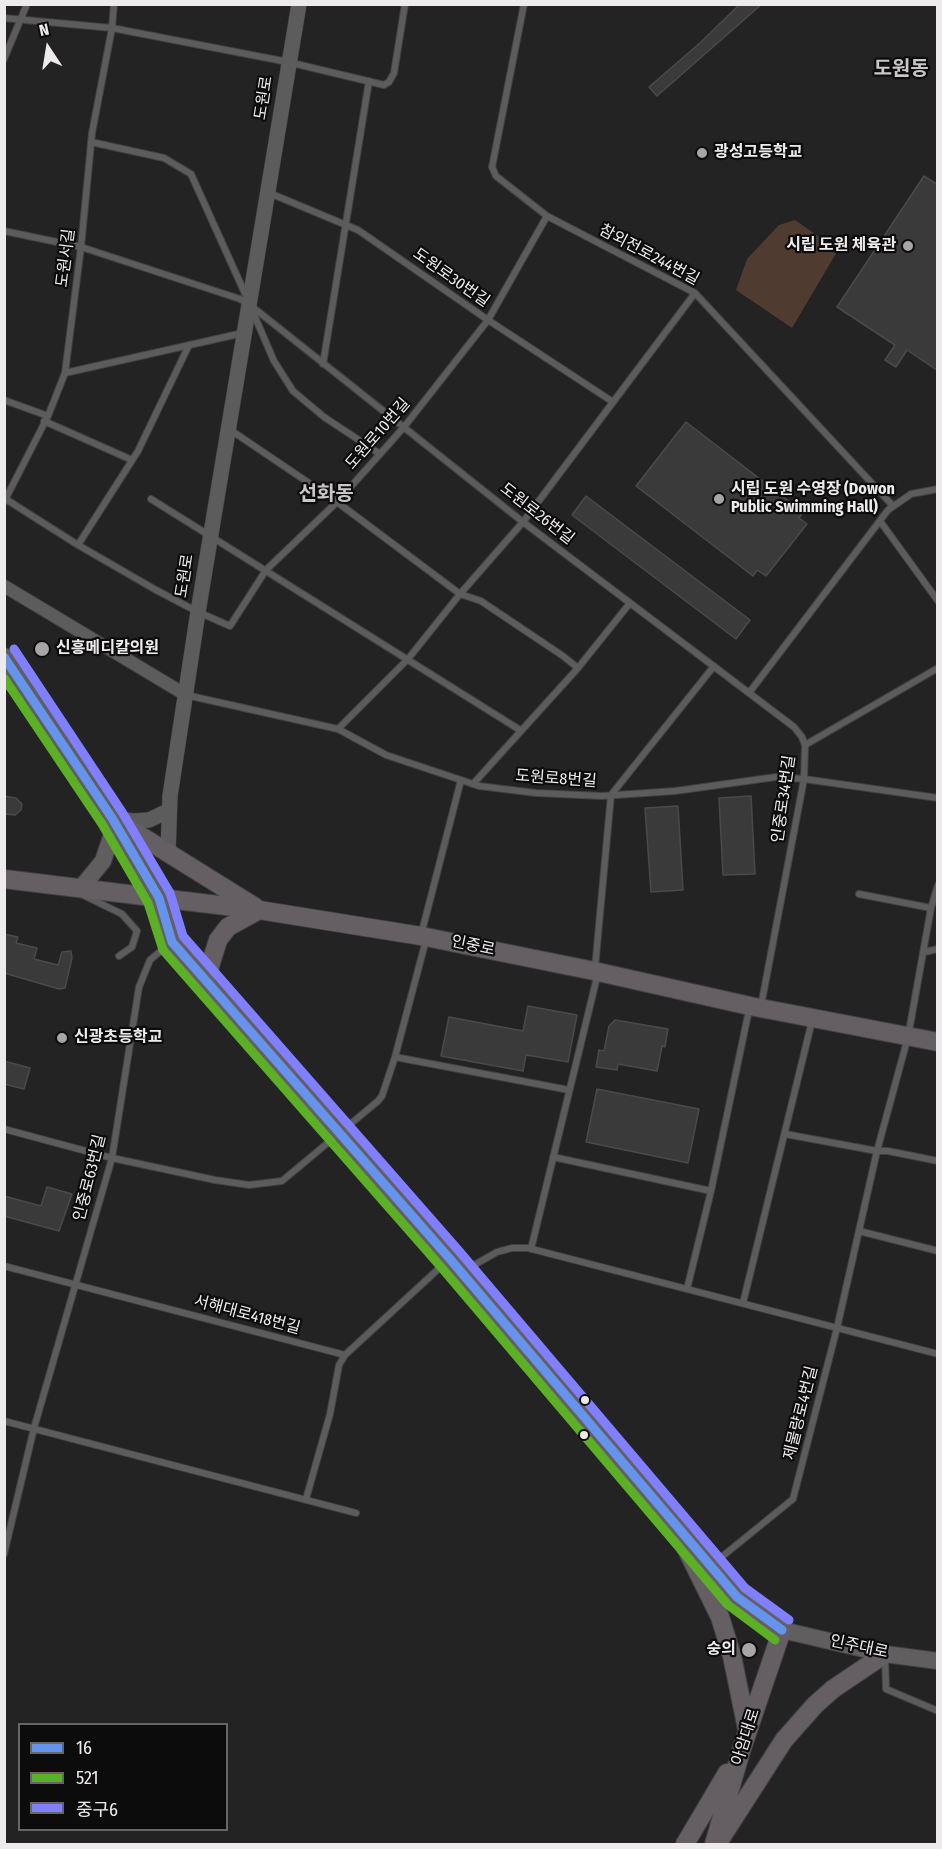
<!DOCTYPE html>
<meta charset="utf-8">
<style>
body{margin:0}
#map{position:relative;width:942px;height:1849px;overflow:hidden;background:#242323;font-family:"Fira Sans Condensed","Noto Sans KR",sans-serif}
canvas{display:block}
.frame{position:absolute;inset:0;border:6px solid #eeebec;pointer-events:none}
.legend{position:absolute;left:18px;top:1723px;width:210px;height:108px;box-sizing:border-box;background:#0d0c0c;border:2px solid #676566;margin:0;padding:8px 10px;list-style:none;font-size:18px;color:#eeebec}
.legend li{display:flex;align-items:center;gap:12px;height:30px}
.legend b{width:30px;border:2px solid #676566}
.north{position:absolute;left:18px;top:18px;width:60px;height:60px;-webkit-text-stroke:4px #0d0c0c;paint-order:stroke;rotate:348deg;font-size:16px;font-weight:700;line-height:24px;text-align:center;color:#eeebec}
.north::after{content:'';display:block;margin:auto;width:21px;height:27px;background:#eeebec;clip-path:polygon(50% 0,100% 100%,50% 72%,0 100%)}
</style>
<div id="map">
<canvas width="942" height="1849"></canvas>
<div class="frame"></div>
<ul class="legend">
<li><b style="height:8px;background:#6693eb"></b>16</li>
<li><b style="height:8px;background:#5bb025"></b>521</li>
<li><b style="height:8px;background:#8080ff"></b>중구6</li>
</ul>
<div class="north">N</div>
</div>
<script>
const context = document.querySelector('canvas').getContext('2d');
context.lineJoin = 'round';
function fill(path, color) { context.fillStyle = color; context.fill(path, 'evenodd'); }
const poly = rows => new Path2D(rows.map(r => 'M' + r).join(''));
function stroke(path, color, width, dash) { context.strokeStyle = color; context.lineWidth = width; context.lineCap = dash ? 'butt' : 'round'; context.setLineDash(dash || []); context.stroke(path); }
function label(font, color, halo, rows, align = 'center') {
  context.font = font + ' "Fira Sans Condensed","Noto Sans KR",sans-serif'; context.lineWidth = 4.5; context.setLineDash([]); context.textBaseline = 'middle'; context.strokeStyle = halo; context.fillStyle = color; for (const [text, x, y, turn = 0] of rows) {
    context.save(); context.translate(x, y); context.rotate((+turn || 0) * Math.PI / 180); context.textAlign = isNaN(turn) ? turn : align; if (halo) context.strokeText(text, 0, 0); context.fillText(text, 0, 0); context.restore();
  }
}
const green = poly([
 [795,220,838,250,792,328,736,290,747,259,779,225]
]);
const building = poly([
 [740,4,762,4,657,96,649,87,701,42,740,4],
 [924,176,938,185,938,371,907,350,896,367,885,360,895,345,837,307,924,176],
 [686,422,803,512,799,518,807,524,766,576,757,570,753,576,636,486,686,422],
 [586,496,750,620,736,639,572,515,586,496],
 [4,796,16,798,22,804,21,810,15,815,4,814,4,796],
 [751,796,755,874,723,875,719,798,751,796],
 [678,806,683,890,651,892,645,808,678,806],
 [4,934,18,937,16,943,37,948,34,959,58,965,62,952,71,951,72,958,65,988,59,989,4,973,4,934],
 [528,1006,577,1015,568,1062,526,1055,523,1071,441,1056,449,1017,523,1031,528,1006],
 [615,1020,668,1029,665,1047,662,1046,657,1071,618,1064,617,1070,596,1067,599,1050,604,1051,609,1026,615,1020],
 [4,1061,30,1068,24,1089,4,1084,4,1061],
 [597,1089,699,1109,688,1163,586,1142,597,1089],
 [47,1187,72,1194,59,1231,4,1216,4,1196,41,1206,47,1187]
]);
const service = poly([
 [524,4,492,167,496,176,547,216,695,293,893,506],
 [4,18,112,28,288,62,384,85,389,82,394,73,405,4],
 [4,59,27,4],
 [91,142,164,158,191,174,247,298],
 [267,192,358,230,488,320,613,402],
 [4,231,81,247,240,299,250,305,523,522,794,727,802,737,805,745,804,779,761,1006],
 [252,310,274,361,293,391,324,417,380,454],
 [323,364,369,81],
 [65,373,243,333],
 [4,400,48,416],
 [44,421,132,460],
 [229,429,337,502,460,594,481,601,563,656,578,668],
 [4,498,78,545,156,590,198,612,230,626,266,570,337,502,380,454,404,427,488,320,547,216],
 [151,499,520,730],
 [4,502,48,416,65,373,81,247,92,133,112,28,114,4],
 [880,521,938,601],
 [78,545,138,451,189,345],
 [749,693,888,510,911,494,938,489],
 [186,695,338,729,386,755,479,786,536,793,602,796,675,791,776,777,804,779,938,798],
 [338,729,408,659,460,594,523,522,695,293],
 [805,745,938,668],
 [473,784,578,668,630,603],
 [859,894,931,908],
 [85,896,122,914,137,931,132,947,119,956],
 [421,935,461,780],
 [924,952,938,949],
 [595,968,611,795,714,666],
 [395,1057,569,1090],
 [4,1129,112,1158,215,1180,249,1185,282,1181,378,1101,382,1096,395,1057,426,940],
 [785,1134,877,1151,888,1151,938,1161],
 [553,1157,711,1191],
 [859,1231,938,1251],
 [531,1249,598,973],
 [4,1266,345,1355,447,1261],
 [462,1272,497,1252,512,1248,528,1248,938,1354],
 [687,1289,711,1191,749,1010],
 [743,1303,812,1021],
 [4,1421,356,1513],
 [306,1499,330,1414,339,1365,345,1355],
 [4,1554,34,1428,112,1158,139,987,150,960,169,944],
 [713,1564,793,1499,837,1328,877,1151,908,1037,931,908,938,885],
 [885,1657,886,1689,938,1711]
]);
const minor = poly([
 [4,586,186,695]
]);
const tertiary = poly([
 [114,818,132,821,149,820,168,811],
 [168,853,170,796,198,612,299,4]
]);
const secondary = poly([
 [4,656,99,797,159,898],
 [81,888,103,861,112,834,112,818],
 [782,1630,885,1654,938,1661]
]);
const primary = poly([
 [112,818,255,907],
 [4,879,259,910,421,936,594,971,750,1006,938,1042],
 [159,898,172,942,205,982,341,1132,450,1259,737,1597,782,1630,742,1748,714,1844],
 [205,982,218,940,228,927,259,910],
 [684,1544,720,1617,732,1656,747,1729],
 [721,1838,784,1740,815,1705,833,1689,885,1654],
 [685,1844,727,1773]
]);
const bus1 = poly([
 [4,657,112,818,159,898,172,942,450,1259,737,1597,782,1630]
]);
const bus2 = poly([
 [4,678,102,824,148,903,163,950,441,1267,728,1605,775,1640]
]);
const bus3 = poly([
 [14,649,122,812,170,893,183,936,459,1251,745,1588,789,1620]
]);
const markers = [
 [702,153,6,"#a7a5a6"],
 [908,246,6,"#a7a5a6"],
 [719,499,6,"#a7a5a6"],
 [42,649,8,"#a7a5a6"],
 [62,1038,6,"#a7a5a6"],
 [585,1400,5,"#eeebec"],
 [584,1435,5,"#eeebec"],
 [749,1650,8,"#a7a5a6"]
];
const streetNames = [
 ["도원로",264,98,-81],
 ["참외전로244번길",649,255,28],
 ["도원서길",66,258,-83],
 ["도원로30번길",451,278,35],
 ["도원로10번길",378,434,-49],
 ["도원로26번길",537,514,38],
 ["도원로",185,576,-81],
 ["도원로8번길",556,779,4],
 ["인중로34번길",784,799,-82],
 ["인중로",473,946,12],
 ["인중로63번길",90,1178,-76],
 ["서해대로418번길",247,1315,15],
 ["제물량로4번길",801,1413,-76],
 ["인주대로",859,1647,12],
 ["아암대로",746,1737,-72]
];
const poiNames = [
 ["광성고등학교",714,153],
 ["시립 도원 체육관",896,246,"right"],
 ["시립 도원 수영장 (Dowon",731,490],
 ["Public Swimming Hall)",731,508],
 ["신흥메디칼의원",56,649],
 ["신광초등학교",74,1038],
 ["숭의",736,1650,"right"]
];
const quarterNames = [
 ["도원동",901,69],
 ["선화동",326,494]
];
fill(green, '#503b30');
fill(building, '#3b3a3a');
stroke(building, '#4a4a4a', 1.5);
stroke(service, '#424141', 8);
stroke(minor, '#424141', 14);
stroke(tertiary, '#424141', 16);
stroke(secondary, '#424141', 18);
stroke(primary, '#424141', 20);
stroke(service, '#5d5c5c', 6);
stroke(minor, '#5d5c5c', 12);
stroke(tertiary, '#5d5c5c', 15);
stroke(secondary, '#615e5f', 16);
stroke(primary, '#655f63', 18);
stroke(bus1, '#6693eb', 9);
stroke(bus2, '#5bb025', 9);
stroke(bus3, '#8080ff', 9);
for (const [x, y, r, color] of markers) { const dot = new Path2D(); dot.arc(x, y, r, 0, 2 * Math.PI); context.fillStyle = color; context.fill(dot); stroke(dot, '#0d0c0c', 2); }
label('16px', '#eeebec', '#0d0c0c', streetNames);
label('bold 16px', '#eeebec', '#0d0c0c', poiNames, 'left');
label('bold 20px', '#cac5c6', '#0d0c0c', quarterNames);
</script>
